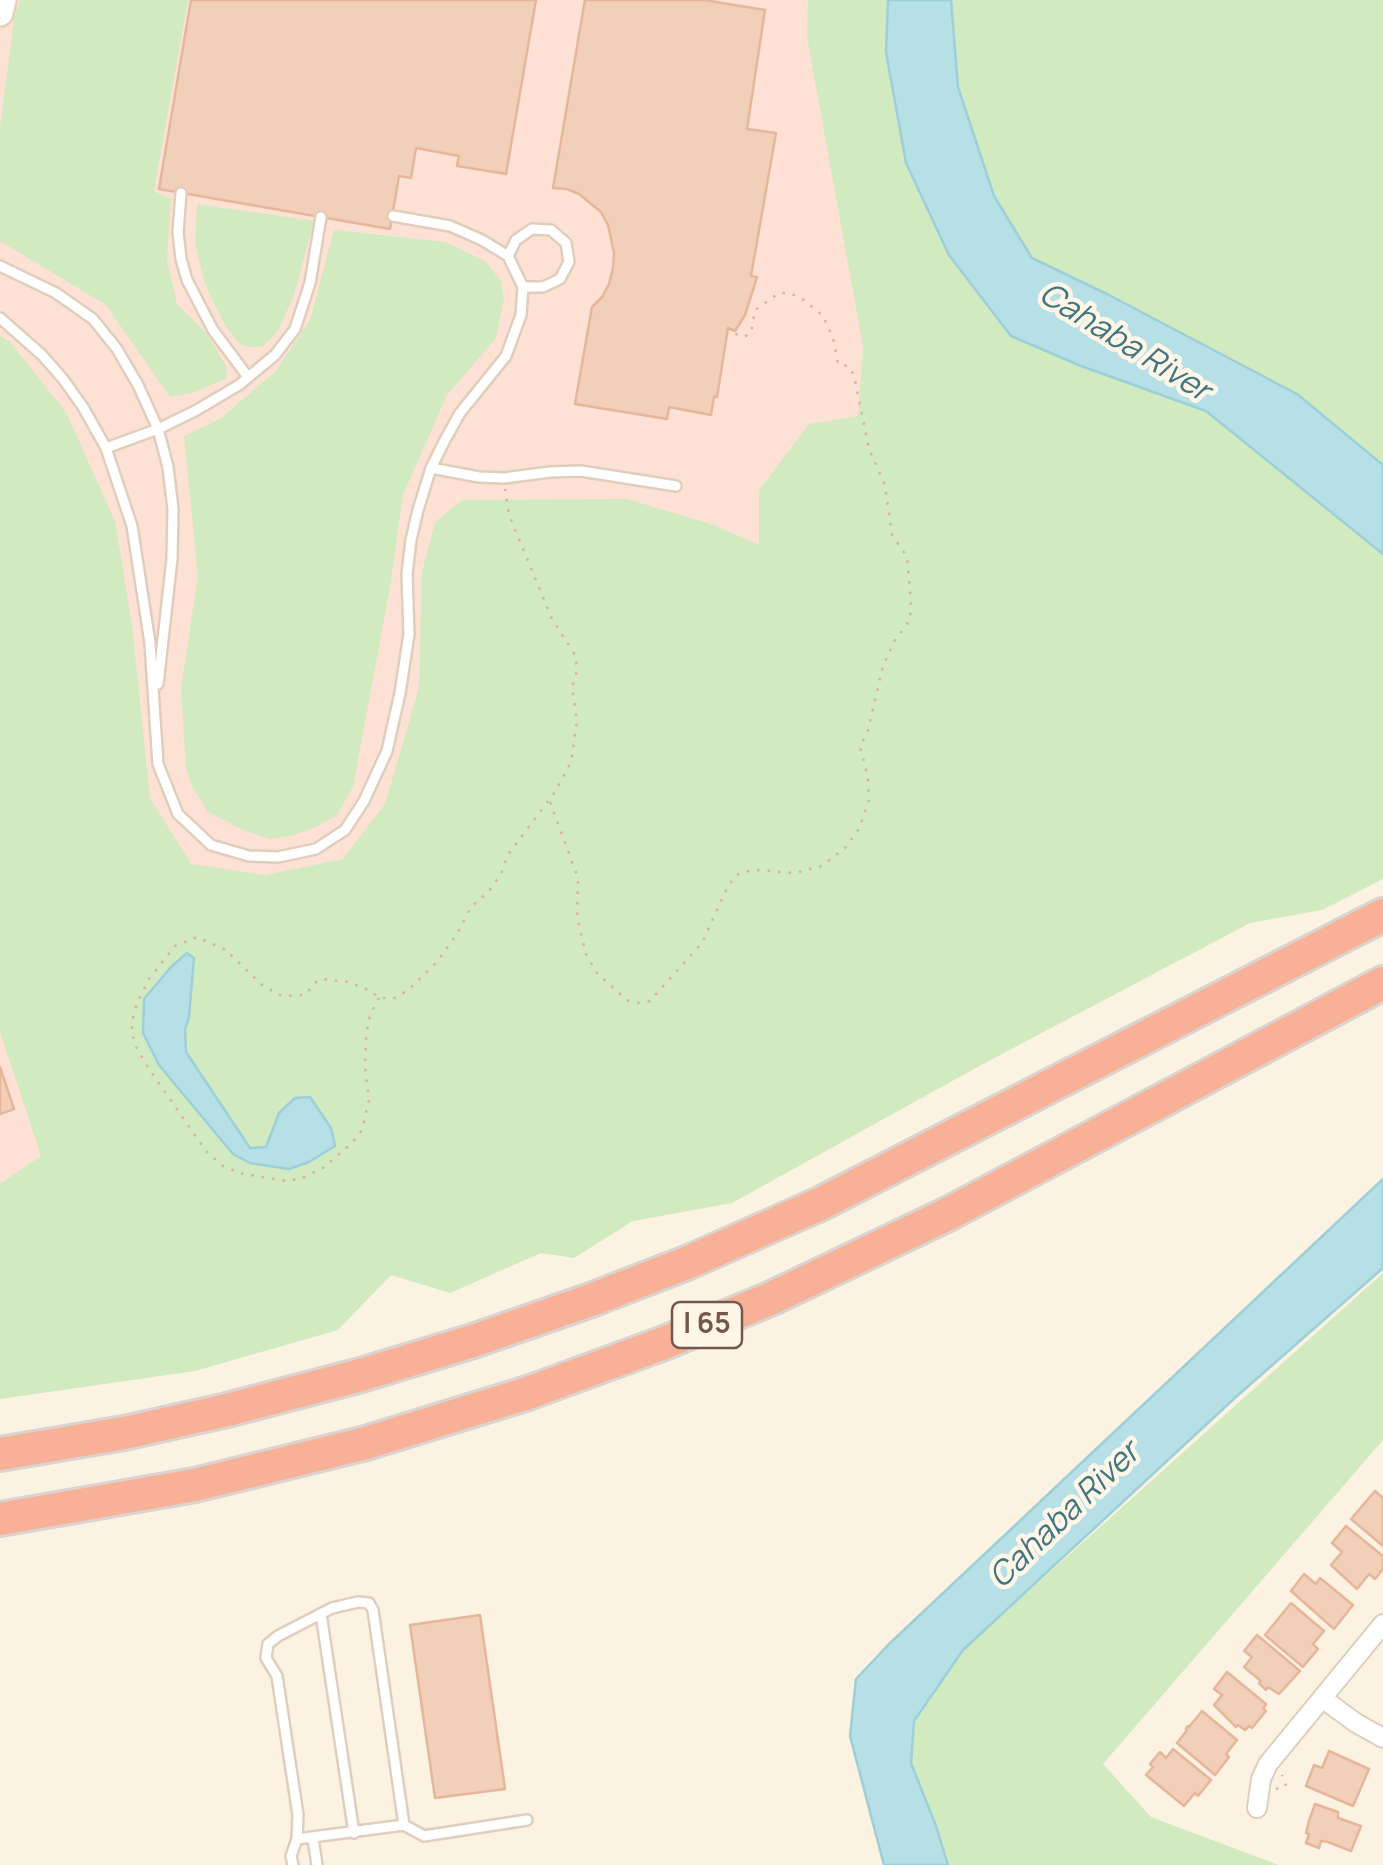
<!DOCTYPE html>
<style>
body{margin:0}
canvas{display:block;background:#fcf2e1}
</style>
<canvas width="1383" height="1865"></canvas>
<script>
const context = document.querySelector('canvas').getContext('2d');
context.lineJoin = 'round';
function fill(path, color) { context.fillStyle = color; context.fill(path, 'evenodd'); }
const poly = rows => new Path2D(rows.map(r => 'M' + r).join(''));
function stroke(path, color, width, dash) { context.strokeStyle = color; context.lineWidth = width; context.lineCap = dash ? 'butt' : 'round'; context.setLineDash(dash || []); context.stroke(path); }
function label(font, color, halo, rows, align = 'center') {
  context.font = font + ' Manrope,sans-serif'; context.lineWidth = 9; context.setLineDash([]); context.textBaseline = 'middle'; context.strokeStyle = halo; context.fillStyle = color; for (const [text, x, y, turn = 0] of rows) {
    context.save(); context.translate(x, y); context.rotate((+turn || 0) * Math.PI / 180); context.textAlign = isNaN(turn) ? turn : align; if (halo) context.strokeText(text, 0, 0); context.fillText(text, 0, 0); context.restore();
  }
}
const commercial = poly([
 [0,0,841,0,923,460,0,1242]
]);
const green = poly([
 [20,0,188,0,154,191,171,199,167,260,177,304,207,334,226,366,227,378,193,393,170,397,106,305,0,241,0,128,14,19],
 [808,0,888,0,886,52,1081,366,1206,411,1383,554,1383,879,1322,910,1250,923,983,1064,732,1203,633,1221,574,1258,541,1253,450,1293,391,1275,338,1330,195,1371,0,1399,0,1184,41,1156,0,1032,0,336,10,342,66,412,115,521,132,625,150,798,191,864,265,875,343,859,385,804,419,688,422,572,435,522,463,500,627,499,714,525,759,545,759,490,809,424,858,416,863,347,807,37],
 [951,0,1383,0,1383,465,1297,394,1109,295,1032,258,994,196,958,87],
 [197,204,314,221,294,295,278,331,263,346,252,347,241,345,226,327,205,284,195,244],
 [334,230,445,242,485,261,501,281,504,298,496,338,447,395,403,495,390,587,353,787,336,816,316,827,294,835,270,839,241,829,208,812,192,786,186,769,181,689,198,576,184,436,220,419,275,372,310,320],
 [1383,1273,1383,1440,1103,1764,1151,1817,1279,1865,948,1865,936,1826,911,1763,914,1721,963,1650]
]);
const water = poly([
 [888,0,951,0,958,87,994,196,1032,258,1109,295,1297,394,1383,465,1383,554,1206,411,1081,366,1011,336,949,255,906,163,886,52,888,0],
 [187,953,194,958,189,1017,185,1029,186,1052,250,1148,266,1147,279,1113,295,1098,310,1097,331,1128,335,1146,309,1162,289,1169,250,1163,233,1154,159,1065,143,1033,144,999,172,966,187,953],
 [1383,1179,1383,1268,1237,1396,963,1650,914,1721,911,1763,936,1826,948,1865,884,1865,850,1736,856,1679,889,1644,1383,1179]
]);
const building = poly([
 [191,0,536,0,506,174,457,166,459,156,416,148,411,178,399,176,390,229,159,189,191,0],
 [585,0,704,0,765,10,747,129,776,133,751,276,757,277,745,315,735,331,728,328,717,397,714,396,711,415,669,407,667,419,575,404,592,307,602,297,609,284,613,268,614,253,608,225,601,212,579,194,567,189,553,188,585,0],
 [0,1067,14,1109,0,1114,0,1067],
 [1375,1491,1383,1498,1383,1546,1351,1519,1375,1491],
 [1346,1526,1383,1556,1383,1569,1375,1579,1369,1574,1357,1589,1331,1565,1342,1552,1332,1543,1346,1526],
 [1304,1574,1316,1584,1320,1578,1353,1605,1334,1629,1291,1591,1304,1574],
 [1291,1603,1324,1631,1313,1644,1318,1649,1303,1667,1265,1635,1291,1603],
 [480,1615,505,1789,435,1798,410,1625,480,1615],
 [1257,1635,1300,1671,1279,1694,1268,1687,1266,1690,1259,1683,1261,1681,1244,1667,1252,1657,1244,1651,1257,1635],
 [1227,1672,1266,1704,1263,1709,1266,1711,1252,1728,1249,1726,1245,1730,1238,1725,1236,1727,1214,1705,1222,1695,1214,1689,1227,1672],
 [1202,1711,1237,1740,1226,1754,1229,1757,1215,1775,1177,1743,1187,1730,1186,1729,1188,1726,1189,1727,1202,1711],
 [1173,1749,1211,1780,1198,1796,1195,1793,1184,1806,1146,1775,1153,1767,1150,1764,1160,1752,1166,1758,1173,1749],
 [1329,1751,1369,1769,1353,1806,1306,1786,1314,1765,1322,1768,1329,1751],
 [1315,1804,1338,1812,1338,1818,1361,1826,1351,1851,1328,1842,1321,1841,1319,1848,1306,1843,1309,1834,1306,1833,1309,1821,1315,1804]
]);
const path = poly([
 [550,802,578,878,577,917,586,954,597,973,627,1000,638,1003,650,1001,702,943,727,888,735,876,742,872,756,870,794,873,822,866,845,848,859,829,869,800,868,777,860,747,868,730,883,666,895,640,910,620,911,602,907,557,892,535,885,485,869,449,854,375,848,366,838,364,833,338,823,316,804,300,790,293,779,293,755,310,751,333,744,337,727,331],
 [379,998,370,1015,366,1037,365,1067,369,1100,362,1130,352,1143,323,1168,302,1178,286,1181,239,1173,223,1166,206,1151,149,1069,137,1049,132,1034,132,1021,137,1003,149,979,175,946,197,937,226,950,262,985,282,996,305,995,316,982,322,979,349,982,371,991,379,998,395,998,408,990,436,963,457,934,471,907,489,891,501,874,507,856,555,792,571,762,577,721,572,687,577,671,575,655,552,619,509,515,505,489],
 [1276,1789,1286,1786,1282,1775]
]);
const lane = poly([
 [181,193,178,232,181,259,187,280,213,330,248,377],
 [508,256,516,240,532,229,551,230,566,243,569,262,560,279,543,287,523,287],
 [0,266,56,293,93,319,117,349,138,385,158,429,168,467,173,509,172,559,158,684],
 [0,318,42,355,63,379,83,407,106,448,132,526,150,643,158,764,178,814,211,845,249,856,278,857,316,849,345,830,364,801,387,751,400,693,409,634,407,574,411,540,418,510,431,468,445,440,460,413,506,356,521,315,523,287,508,256,482,240,450,226,393,216],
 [106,448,158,429,195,411,239,385,275,355,295,329,310,283,321,217],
 [431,468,479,477,504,478,550,472,581,471,676,486],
 [321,1614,354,1833],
 [404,1825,373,1610,369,1603,358,1602,332,1608,278,1636,268,1644,266,1658,277,1676,298,1815,297,1839,404,1825,424,1836,527,1820],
 [313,1838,317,1865],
 [293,1865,291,1856,297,1839]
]);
const street = poly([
 [1322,1698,1356,1723,1383,1738],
 [1257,1808,1261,1779,1268,1764,1383,1624]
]);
const secondary = poly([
 [0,13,3,0]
]);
const highway = poly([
 [0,1454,124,1433,227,1410,361,1375,473,1341,591,1300,689,1262,820,1204,1383,915],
 [0,1519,195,1485,366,1443,528,1393,664,1343,772,1298,948,1214,1383,983]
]);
const shields = [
 [707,1325,70]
];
const shieldNames = [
 ["I 65",707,1325]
];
const waterNames = [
 ["Cahaba River",1124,343,32],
 ["Cahaba River",1065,1516,-44]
];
fill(commercial, '#fde1d5');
fill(green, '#d1eac0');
fill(water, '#b6dfe6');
stroke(water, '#9ccfd8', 2.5);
fill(building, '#f2cfb9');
stroke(building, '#e5b699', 2.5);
stroke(lane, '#e0cebd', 14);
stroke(street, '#e0cebd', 22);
stroke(secondary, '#e6cfbb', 30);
stroke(highway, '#dbd3cf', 38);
stroke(path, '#d6b39c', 2.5, [2.5, 8]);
stroke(lane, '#fff', 9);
stroke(street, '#fff', 18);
stroke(secondary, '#fff', 25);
stroke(highway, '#f8b097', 32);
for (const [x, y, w] of shields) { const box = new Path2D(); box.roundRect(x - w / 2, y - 23, w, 46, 8); context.fillStyle = '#fff6e8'; context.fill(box); stroke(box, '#745748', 2.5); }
label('bold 28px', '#745748', null, shieldNames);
label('italic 32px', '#3f7681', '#fff6e8', waterNames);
</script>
